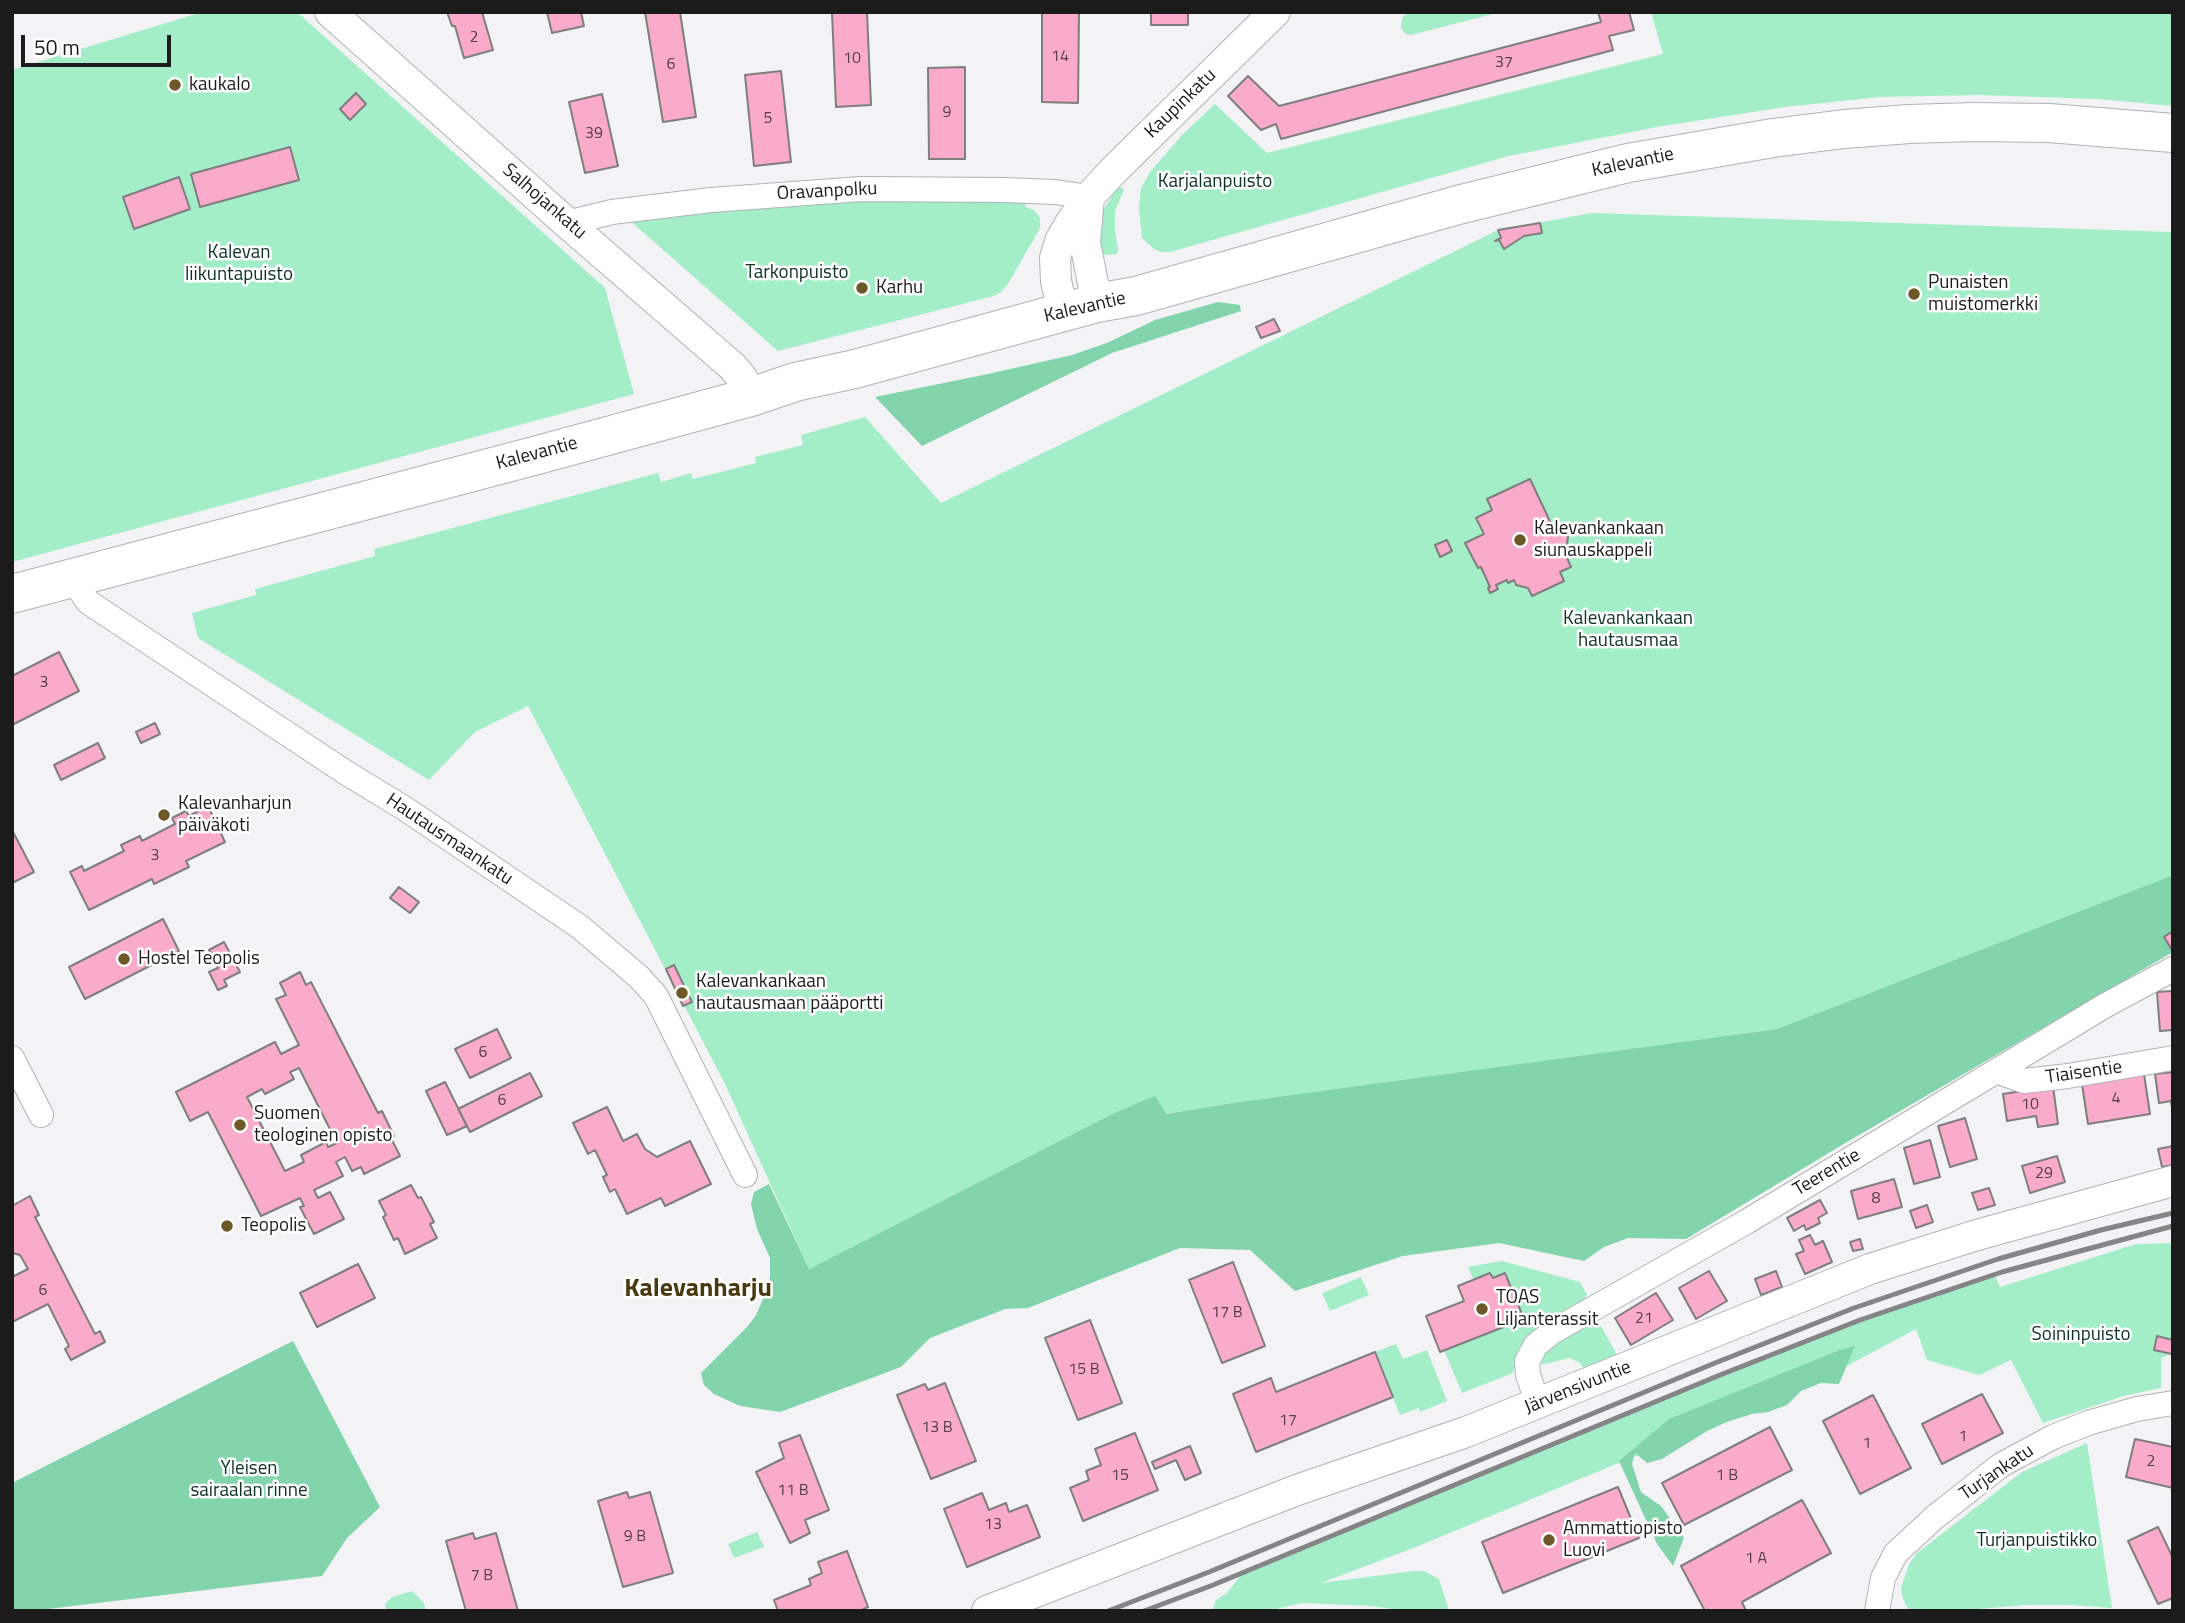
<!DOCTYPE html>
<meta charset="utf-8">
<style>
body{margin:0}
#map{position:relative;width:2185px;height:1623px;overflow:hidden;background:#f3f3f5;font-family:"Titillium Web",sans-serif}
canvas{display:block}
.frame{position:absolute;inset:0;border:14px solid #1b1b1c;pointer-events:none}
.scale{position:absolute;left:21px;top:35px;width:150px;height:32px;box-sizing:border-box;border:4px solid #1b1b1c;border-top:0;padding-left:9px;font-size:21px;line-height:24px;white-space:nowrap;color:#1b1b1c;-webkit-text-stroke:5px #fff;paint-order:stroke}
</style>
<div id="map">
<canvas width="2185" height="1623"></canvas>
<div class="frame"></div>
<div class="scale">50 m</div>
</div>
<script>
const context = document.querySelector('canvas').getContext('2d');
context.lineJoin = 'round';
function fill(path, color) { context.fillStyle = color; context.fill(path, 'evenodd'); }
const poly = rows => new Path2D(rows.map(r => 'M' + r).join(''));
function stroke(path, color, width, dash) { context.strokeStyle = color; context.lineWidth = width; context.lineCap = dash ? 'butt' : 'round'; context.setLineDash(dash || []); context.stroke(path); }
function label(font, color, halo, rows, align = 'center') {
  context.font = font + ' "Titillium Web",sans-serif'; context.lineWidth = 5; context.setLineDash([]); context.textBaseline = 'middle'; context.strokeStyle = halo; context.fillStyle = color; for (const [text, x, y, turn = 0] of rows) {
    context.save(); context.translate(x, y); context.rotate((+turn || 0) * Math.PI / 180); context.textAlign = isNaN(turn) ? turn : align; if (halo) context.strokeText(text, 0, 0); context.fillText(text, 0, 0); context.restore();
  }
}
const green = poly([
 [202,12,297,12,605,288,634,394,12,562,12,70],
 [1409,12,1501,12,1411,35,1406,34,1401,29,1402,18],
 [1651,12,2173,12,2173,106,2098,99,1979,95,1880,97,1785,107,1657,127,1509,156,1170,252,1162,252,1155,250,1142,238,1139,208,1141,188,1150,172,1182,135,1215,104,1267,153,1663,54],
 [1121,187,1124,190,1115,211,1115,231,1118,248,1117,254,1105,255,1094,246,1099,217,1115,191],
 [867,196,1024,200,1026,207,1034,210,1040,218,1040,228,1008,284,1001,292,994,296,778,351,628,219],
 [1592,213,2173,232,2173,875,1777,1029,1232,1103,1165,1114,1160,1106,1112,1114,809,1269,725,1084,528,706,475,732,429,780,198,638,192,613,256,595,255,589,375,556,374,549,658,473,661,482,691,473,693,479,756,463,755,457,803,445,801,435,865,417,941,503,1498,230],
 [2173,1243,2173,1353,2161,1358,2161,1388,2124,1396,2043,1423,2011,1360,1979,1375,1927,1360,1916,1329,1828,1376,1416,1547,1321,1583,1413,1571,1424,1571,1439,1579,1449,1611,1406,1611,1371,1606,1302,1603,1267,1611,1212,1611,1216,1600,1227,1593,1245,1570,1824,1335,1994,1274,2000,1287,2136,1244],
 [1502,1261,1580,1282,1587,1295,1584,1300,1537,1327,1520,1347,1513,1373,1462,1393,1444,1350,1523,1319,1506,1273,1493,1278,1490,1273,1473,1279,1468,1267],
 [1361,1277,1369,1295,1330,1311,1322,1293],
 [1597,1319,1620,1360,1587,1373,1579,1362,1569,1358,1541,1365,1545,1352,1558,1342],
 [1396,1344,1403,1359,1427,1350,1447,1401,1420,1412,1419,1408,1400,1415,1375,1352],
 [2087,1443,2112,1608,2070,1605,2027,1605,1954,1611,1911,1611,1907,1607,1903,1599,1901,1588,1909,1564,1917,1553,2022,1472],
 [757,1532,764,1547,734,1558,728,1544],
 [412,1591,424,1603,426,1611,387,1611,385,1604,392,1597]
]);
const forest = poly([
 [1218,302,1240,305,1241,311,1112,353,922,446,875,397,988,374,1072,355,1107,343,1155,320],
 [2173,875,2173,952,1847,1142,1686,1239,1628,1238,1604,1247,1584,1261,1499,1243,1403,1256,1295,1291,1250,1250,1180,1248,1028,1308,1005,1309,930,1338,901,1367,780,1412,740,1406,714,1394,704,1385,701,1373,748,1326,756,1315,766,1292,770,1277,770,1258,757,1229,751,1204,754,1192,769,1184,809,1269,1112,1114,1155,1096,1166,1114,1232,1103,1777,1029],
 [293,1341,380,1507,347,1538,322,1576,31,1611,12,1611,12,1483],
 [1855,1346,1839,1384,1821,1383,1801,1391,1787,1405,1768,1412,1752,1414,1727,1422,1707,1431,1662,1459,1647,1463,1635,1453,1632,1464,1641,1492,1661,1506,1684,1538,1673,1566,1657,1544,1619,1461,1669,1419,1840,1350]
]);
const building = poly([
 [447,12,482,12,493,50,464,58,455,26,452,26,447,12],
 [547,12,581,12,584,26,552,33,547,12],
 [645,12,680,12,696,117,663,122,645,12],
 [832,12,867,12,871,105,836,107,832,12],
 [1042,12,1079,12,1078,103,1042,102,1042,12],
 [1151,12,1188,12,1188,25,1151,25,1151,12],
 [1598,12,1629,12,1634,30,1609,36,1613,50,1281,139,1276,124,1261,130,1228,96,1248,76,1279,106,1601,22,1598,12],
 [965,67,965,159,929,159,928,68,965,67],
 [781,71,791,162,754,166,745,75,781,71],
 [356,93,366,104,350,120,340,109,356,93],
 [602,94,618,166,585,173,569,102,602,94],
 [290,147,299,180,200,207,191,174,290,147],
 [179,177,190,209,134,229,123,197,179,177],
 [1540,223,1542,233,1524,236,1504,249,1499,240,1495,241,1501,238,1498,230,1540,223],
 [1274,319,1280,331,1261,338,1256,327,1274,319],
 [1530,479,1555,532,1563,533,1568,537,1567,544,1564,551,1571,567,1560,572,1564,581,1532,596,1528,588,1516,585,1514,580,1508,583,1507,580,1496,585,1498,589,1490,593,1488,588,1490,587,1481,567,1478,568,1465,543,1484,534,1476,518,1492,510,1487,499,1530,479],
 [1447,540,1452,551,1440,557,1435,545,1447,540],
 [59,652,79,691,12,725,12,676,59,652],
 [155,723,160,734,141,743,136,732,155,723],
 [98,743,105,758,61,780,54,765,98,743],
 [208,806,225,842,186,861,189,867,154,884,152,879,89,910,70,872,82,866,84,871,124,851,121,845,140,836,142,841,175,824,172,818,186,811,189,816,208,806],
 [12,830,34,872,12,883,12,830],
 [399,887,419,902,410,913,390,898,399,887],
 [163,919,179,951,85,999,69,967,163,919],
 [2173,931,2173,949,2172,950,2164,937,2173,931],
 [224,942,240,972,224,980,227,986,218,990,209,972,218,968,209,950,224,942],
 [674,965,692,1002,683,1006,666,969,674,965],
 [300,972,306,985,311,982,378,1113,382,1111,394,1136,391,1138,400,1156,364,1174,361,1167,352,1171,345,1157,336,1162,343,1176,314,1190,318,1198,330,1192,344,1219,314,1234,300,1207,304,1206,300,1198,261,1216,208,1112,190,1121,176,1092,275,1042,281,1054,299,1045,276,999,286,995,280,983,300,972],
 [299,1068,337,1143,328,1147,326,1142,301,1155,304,1162,285,1171,247,1097,262,1089,265,1094,294,1079,290,1072,299,1068],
 [2173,991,2173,1030,2160,1031,2157,992,2173,991],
 [497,1029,511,1058,470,1078,455,1049,497,1029],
 [2173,1072,2173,1108,2172,1108,2171,1101,2159,1103,2155,1074,2173,1072],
 [530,1073,542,1096,470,1132,458,1109,530,1073],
 [2144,1074,2150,1114,2088,1124,2082,1084,2144,1074],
 [445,1082,467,1126,447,1135,426,1091,445,1082],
 [2053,1086,2058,1124,2038,1127,2036,1116,2007,1121,2003,1094,2053,1086],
 [607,1107,623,1141,637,1134,645,1149,657,1157,690,1141,711,1184,665,1206,661,1198,627,1214,615,1189,610,1192,603,1177,607,1175,595,1150,588,1154,573,1123,607,1107],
 [1965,1118,1977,1159,1950,1167,1938,1126,1965,1118],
 [1930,1140,1940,1177,1914,1184,1904,1148,1930,1140],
 [2173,1146,2173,1165,2162,1167,2158,1149,2173,1146],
 [2057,1156,2065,1182,2030,1193,2022,1166,2057,1156],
 [1894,1179,1902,1207,1858,1219,1851,1191,1894,1179],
 [411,1185,418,1198,421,1197,434,1222,430,1224,437,1238,405,1254,398,1238,394,1240,383,1217,386,1215,379,1201,411,1185],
 [1989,1188,1995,1205,1978,1210,1972,1193,1989,1188],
 [30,1196,39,1215,35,1217,95,1334,100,1331,105,1342,71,1360,65,1349,69,1346,48,1304,12,1322,12,1277,28,1269,20,1255,12,1253,12,1206,30,1196],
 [1820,1200,1827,1213,1818,1218,1820,1223,1806,1230,1804,1225,1794,1231,1787,1218,1820,1200],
 [1927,1205,1933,1222,1916,1228,1910,1211,1927,1205],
 [1810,1235,1815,1245,1823,1241,1832,1262,1805,1274,1796,1254,1804,1251,1799,1240,1810,1235],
 [1860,1239,1863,1249,1853,1251,1850,1242,1860,1239],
 [1233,1262,1265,1346,1222,1363,1189,1280,1233,1262],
 [358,1264,375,1298,317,1327,300,1293,358,1264],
 [1709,1271,1727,1301,1696,1319,1679,1288,1709,1271],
 [1776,1271,1782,1287,1761,1295,1755,1279,1776,1271],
 [1490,1273,1493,1278,1505,1273,1524,1319,1440,1352,1426,1316,1464,1301,1458,1286,1490,1273],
 [1656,1293,1673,1320,1631,1345,1615,1318,1656,1293],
 [1090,1320,1122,1403,1078,1420,1045,1338,1090,1320],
 [2157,1336,2173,1340,2172,1354,2154,1350,2157,1336],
 [1375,1352,1393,1397,1256,1452,1233,1394,1271,1378,1276,1392,1375,1352],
 [945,1383,976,1461,931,1479,897,1395,925,1384,928,1390,945,1383],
 [1982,1394,2003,1433,1942,1464,1922,1424,1982,1394],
 [1873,1395,1911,1468,1860,1494,1823,1421,1873,1395],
 [1770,1427,1792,1470,1684,1525,1662,1483,1770,1427],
 [1135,1433,1158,1490,1083,1521,1070,1488,1089,1480,1086,1471,1101,1465,1095,1449,1135,1433],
 [800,1435,829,1510,805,1520,810,1533,790,1543,756,1472,784,1458,779,1443,800,1435],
 [2135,1439,2173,1447,2173,1488,2126,1477,2135,1439],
 [1190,1446,1201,1473,1185,1480,1176,1460,1155,1469,1152,1462,1190,1446],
 [1618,1487,1639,1538,1503,1593,1482,1542,1618,1487],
 [627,1492,629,1498,650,1492,673,1573,623,1587,598,1501,627,1492],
 [982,1493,989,1510,1006,1503,1009,1512,1027,1505,1040,1537,967,1567,944,1509,982,1493],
 [1802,1500,1831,1553,1742,1602,1746,1611,1705,1611,1681,1566,1802,1500],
 [2158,1527,2173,1558,2173,1598,2158,1604,2128,1541,2158,1527],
 [473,1533,475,1539,496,1533,518,1611,466,1611,446,1541,473,1533],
 [847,1551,868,1607,859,1611,778,1611,774,1600,811,1585,809,1579,822,1573,818,1562,847,1551]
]);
const minor = poly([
 [567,223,612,212,711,200,861,189,1004,190,1055,192,1089,197],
 [75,578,80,590,88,602,348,774,404,808,580,927,639,977,656,996,745,1175],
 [12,1058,41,1115],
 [1996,1071,2024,1081,2068,1076,2173,1058],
 [1538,1404,1528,1375,1527,1361,1536,1345,1552,1332,1746,1222,2106,1005,2173,969],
 [1877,1611,1883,1578,1896,1553,1935,1517,2001,1465,2053,1437,2088,1423,2137,1409,2173,1403]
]);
const tertiary = poly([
 [330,12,567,223,733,367,742,378,751,397],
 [1089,197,1085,243,1097,303],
 [1063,312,1056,281,1055,258,1061,239,1071,222,1089,197,1113,171,1275,12],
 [987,1611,1297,1490,1466,1432,1870,1269,1977,1235,2173,1181]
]);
const primary = poly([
 [12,594,545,453,751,397,795,382,855,369,1097,303,1136,296,1458,205,1628,163,1773,138,1844,129,1909,124,1974,122,2049,123,2173,133]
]);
const rail = poly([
 [1108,1611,1209,1572,1715,1363,1854,1308,1998,1259,2101,1230,2173,1213],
 [1144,1611,1213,1585,1720,1375,1860,1320,2002,1272,2173,1226]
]);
const markers = [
 [175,85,7,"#6d5827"],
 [862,288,7,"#6d5827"],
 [1914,294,7,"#6d5827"],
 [1520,540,7,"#6d5827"],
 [164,815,7,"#6d5827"],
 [124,959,7,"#6d5827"],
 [682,993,7,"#6d5827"],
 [240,1125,7,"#6d5827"],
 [227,1226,7,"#6d5827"],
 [1482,1309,7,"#6d5827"],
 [1549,1540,7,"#6d5827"]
];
const numberNames = [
 ["2",474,38],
 ["14",1060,57],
 ["10",852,59],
 ["37",1504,63],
 ["6",671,65],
 ["9",947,113],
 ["5",768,119],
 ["39",594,134],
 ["3",44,683],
 ["3",155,856],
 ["6",483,1053],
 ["4",2116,1099],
 ["6",502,1101],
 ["10",2030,1105],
 ["29",2044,1174],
 ["8",1876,1199],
 ["6",43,1291],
 ["17 B",1227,1313],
 ["21",1644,1319],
 ["15 B",1084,1370],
 ["17",1288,1421],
 ["13 B",937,1428],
 ["1",1963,1437],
 ["1",1867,1444],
 ["2",2151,1462],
 ["15",1120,1476],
 ["1 B",1727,1476],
 ["11 B",793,1491],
 ["13",993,1525],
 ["9 B",635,1537],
 ["1 A",1756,1559],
 ["7 B",482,1576]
];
const poiNames = [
 ["kaukalo",189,85],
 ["Punaisten",1928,283],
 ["muistomerkki",1928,305],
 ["Karhu",876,288],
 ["Kalevankankaan",1534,529],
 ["siunauskappeli",1534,551],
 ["Kalevanharjun",178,804],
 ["päiväkoti",178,826],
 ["Hostel Teopolis",138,959],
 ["Kalevankankaan",696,982],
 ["hautausmaan pääportti",696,1004],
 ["Suomen",254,1114],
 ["teologinen opisto",254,1136],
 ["Teopolis",241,1226],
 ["TOAS",1496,1298],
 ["Liljanterassit",1496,1320],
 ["Ammattiopisto",1563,1529],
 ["Luovi",1563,1551]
];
const streetNames = [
 ["Kaupinkatu",1181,104,-44],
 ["Kalevantie",1633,163,-12],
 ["Oravanpolku",827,192,-3],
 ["Salhojankatu",544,202,41],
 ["Kalevantie",1085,308,-13],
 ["Kalevantie",537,454,-15],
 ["Hautausmaankatu",449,840,34],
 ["Tiaisentie",2084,1073,-8],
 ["Teerentie",1827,1173,-31],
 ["Järvensivuntie",1578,1388,-22],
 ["Turjankatu",1997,1473,-34]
];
const parkNames = [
 ["Karjalanpuisto",1215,182],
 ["Kalevan",239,253],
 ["liikuntapuisto",239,275],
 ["Tarkonpuisto",797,273],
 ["Kalevankankaan",1628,619],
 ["hautausmaa",1628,641],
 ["Soininpuisto",2081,1335],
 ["Yleisen",249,1469],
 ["sairaalan rinne",249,1491],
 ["Turjanpuistikko",2037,1541]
];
const districtNames = [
 ["Kalevanharju",698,1290]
];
fill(green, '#a3eec8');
fill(forest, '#81d4ab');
fill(building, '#faabcb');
stroke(building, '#7f7e7e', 2);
stroke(minor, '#b1b2b3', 26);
stroke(tertiary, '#b1b2b3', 32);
stroke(primary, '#b1b2b3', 40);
stroke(minor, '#fff', 24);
stroke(tertiary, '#fff', 30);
stroke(primary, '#fff', 38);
stroke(rail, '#858587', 5);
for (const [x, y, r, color] of markers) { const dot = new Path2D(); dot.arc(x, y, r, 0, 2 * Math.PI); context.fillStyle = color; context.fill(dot); stroke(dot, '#fff', 2.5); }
label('16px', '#533f48', null, numberNames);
label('19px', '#1b1b1c', '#fff', poiNames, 'left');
label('19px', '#1b1b1c', '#fff', streetNames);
label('19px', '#0c3222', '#fff', parkNames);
label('bold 26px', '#4a3a12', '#fff', districtNames);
</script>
